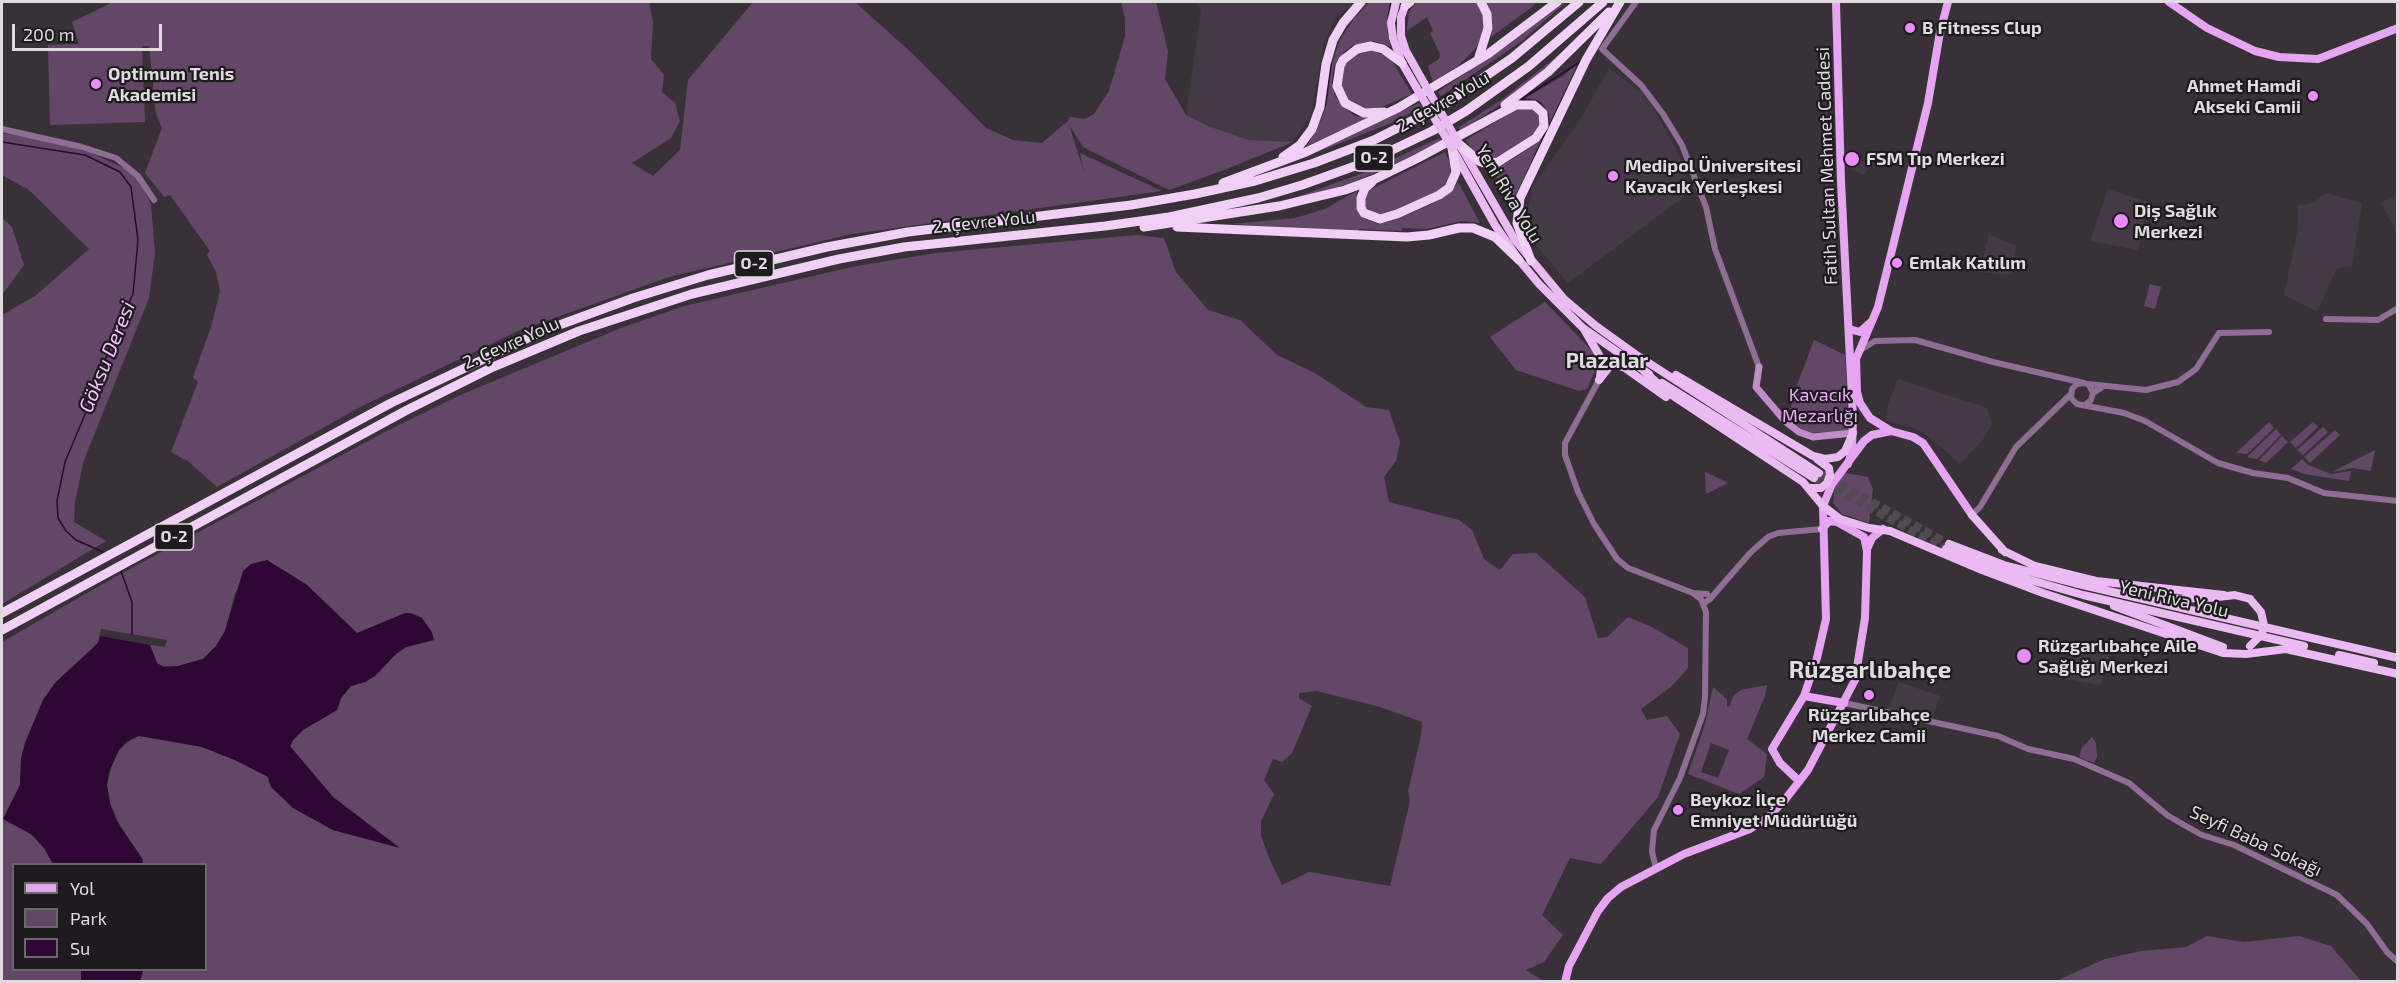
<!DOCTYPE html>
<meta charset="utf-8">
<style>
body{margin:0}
#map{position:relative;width:2399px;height:983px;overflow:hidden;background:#383238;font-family:"Exo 2",sans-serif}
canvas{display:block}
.frame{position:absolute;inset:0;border:3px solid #dfdbdf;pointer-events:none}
.legend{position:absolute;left:12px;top:863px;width:195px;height:108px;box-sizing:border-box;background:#1d1b1e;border:2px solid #6b686b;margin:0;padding:8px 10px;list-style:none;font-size:18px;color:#dfdbdf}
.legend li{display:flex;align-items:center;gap:12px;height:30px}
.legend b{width:30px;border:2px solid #6b686b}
.scale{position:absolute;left:12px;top:24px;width:150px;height:27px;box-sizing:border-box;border:3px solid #dfdbdf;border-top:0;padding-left:8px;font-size:18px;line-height:21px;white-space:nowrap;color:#dfdbdf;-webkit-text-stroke:4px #1d1b1e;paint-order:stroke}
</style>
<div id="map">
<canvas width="2399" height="983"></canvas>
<div class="frame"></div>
<ul class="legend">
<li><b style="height:8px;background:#e7a4f2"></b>Yol</li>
<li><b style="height:16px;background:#624866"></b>Park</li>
<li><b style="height:16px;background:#2f0735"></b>Su</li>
</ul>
<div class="scale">200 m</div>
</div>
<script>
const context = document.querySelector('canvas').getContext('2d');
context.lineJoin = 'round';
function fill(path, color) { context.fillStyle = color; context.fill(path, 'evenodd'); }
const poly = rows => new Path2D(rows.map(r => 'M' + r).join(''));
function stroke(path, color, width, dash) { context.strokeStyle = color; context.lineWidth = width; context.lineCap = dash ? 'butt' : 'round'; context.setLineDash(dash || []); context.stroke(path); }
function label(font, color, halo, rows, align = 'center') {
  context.font = font + ' "Exo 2",sans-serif'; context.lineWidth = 4.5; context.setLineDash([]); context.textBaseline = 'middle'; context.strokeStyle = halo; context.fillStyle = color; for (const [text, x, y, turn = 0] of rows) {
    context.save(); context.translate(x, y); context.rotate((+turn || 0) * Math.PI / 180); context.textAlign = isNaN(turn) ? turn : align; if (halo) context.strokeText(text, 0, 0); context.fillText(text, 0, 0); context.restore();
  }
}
const built = poly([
 [1197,2,1355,2,1336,17,1324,43,1311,115,1293,142,1249,140,1208,126,1186,115,1201,11],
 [1609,68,1642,93,1652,106,1679,154,1690,186,1685,196,1568,283,1537,246,1528,210,1533,186,1580,120],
 [1847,153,1870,165,1864,175,1844,166],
 [2108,189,2148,202,2138,250,2090,241],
 [2326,193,2362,203,2352,266,2337,268,2317,312,2284,295,2298,228,2298,206,2315,202],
 [2397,194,2397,233,2381,203],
 [1989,235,2016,246,2011,275,1979,272],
 [1898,379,1987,408,1992,424,1984,438,1960,464,1928,436,1914,428,1886,421,1888,404],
 [2071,644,2109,651,2108,664,2100,685,2066,679],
 [1899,682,1940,696,1932,719,1888,709]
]);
const green = poly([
 [113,2,649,2,653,22,651,59,664,75,662,92,675,103,680,121,671,138,632,163,653,176,680,150,688,80,753,2,855,2,915,56,986,128,1013,140,1042,143,1068,121,1070,117,1085,119,1094,114,1109,91,1125,36,1125,18,1121,2,1156,2,1168,51,1165,79,1186,115,1208,126,1249,140,1293,142,1224,170,1169,190,1083,147,1069,125,1084,172,1080,153,1162,191,852,234,669,277,518,331,362,406,217,487,189,462,171,452,198,382,193,377,211,327,220,291,216,272,207,255,210,251,170,195,164,197,145,173,162,128,156,114,149,46,142,46,145,122,50,125,48,45,79,44,72,22],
 [1370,2,1390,2,1387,31,1391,47,1374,41,1353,45,1338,59,1334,67,1332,83,1335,96,1342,106,1355,116,1367,118,1307,146,1322,118,1327,103,1332,63,1340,40,1354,18],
 [1416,2,1476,2,1482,12,1485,27,1476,48,1458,66,1433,82,1428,66,1439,59,1440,54,1430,33,1433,31,1427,17,1407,31,1409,13],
 [1487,2,1528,2,1536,4,1491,37,1493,23],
 [1563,2,1566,2,1522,41,1441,96,1438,92,1490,56],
 [1575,42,1563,56,1501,104,1461,131,1459,127,1500,101],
 [1370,50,1382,54,1392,61,1412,94,1379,108,1362,108,1348,99,1342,87,1341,77,1345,65,1359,53],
 [1578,63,1550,122,1549,114,1543,104,1538,100,1525,98,1563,76],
 [1419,103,1422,107,1391,123,1295,161],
 [1532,108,1539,113,1540,122,1537,130,1530,137,1496,158,1489,159,1478,155,1468,144,1466,140,1515,110],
 [2,133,47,140,91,153,137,174,151,205,155,253,149,298,84,460,75,502,74,522,106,541,2,604,2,315,35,296,89,249,29,190,2,175],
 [1439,138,1442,142,1375,173,1331,190,1297,197,1363,173],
 [1541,140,1514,199,1512,208,1508,200,1509,199,1495,175,1489,174,1487,169,1510,161],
 [1445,152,1451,166,1450,175,1445,185,1437,191,1388,213,1375,214,1365,207,1366,196,1370,190],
 [1458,182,1480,223,1462,221,1427,229,1402,228,1402,231,1359,229,1358,232,1232,224,1295,218,1325,209,1357,191,1356,205,1359,213,1364,218,1378,224,1392,221,1432,204,1452,191],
 [2,218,12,227,24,265,2,295],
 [1137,235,1164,238,1176,272,1208,310,1240,320,1277,355,1315,373,1366,407,1389,410,1400,442,1396,461,1384,477,1389,502,1459,520,1472,530,1484,559,1500,570,1513,554,1536,553,1585,597,1598,638,1607,637,1628,617,1652,627,1688,648,1688,668,1672,686,1641,709,1647,720,1667,716,1680,734,1658,797,1601,864,1570,858,1542,915,1563,935,1544,962,1526,970,1543,981,140,981,143,970,206,970,206,864,143,864,142,858,125,836,110,803,107,785,113,760,119,750,133,738,139,736,165,739,202,747,235,760,269,777,268,782,293,808,333,830,398,847,333,797,290,747,293,740,303,730,337,710,341,698,351,686,365,682,375,676,396,654,406,647,434,640,376,626,357,633,307,585,267,560,235,593,225,631,216,646,203,659,178,666,159,666,157,663,150,645,165,647,167,640,101,629,98,643,55,683,43,700,25,743,21,759,20,785,3,819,31,834,44,848,53,864,14,864,14,970,81,970,81,981,2,982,2,642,115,577,383,433,458,396,621,328,684,306,856,266,936,253],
 [1317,691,1377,706,1422,722,1421,736,1408,791,1410,801,1390,886,1309,872,1282,885,1270,860,1261,836,1261,821,1274,794,1264,780,1273,759,1282,762,1292,753,1312,706,1299,698,1299,693],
 [2150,284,2161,287,2155,309,2144,306],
 [1545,302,1593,352,1598,364,1587,389,1579,391,1516,370,1490,337],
 [1814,340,1845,355,1849,431,1812,433,1801,429,1789,419,1793,396],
 [2269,422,2274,428,2247,454,2236,453],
 [2313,422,2318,427,2296,448,2290,442],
 [2323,427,2328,432,2303,455,2297,450],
 [2276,429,2281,435,2257,459,2247,457],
 [2335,430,2340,435,2310,463,2304,457],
 [2282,436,2288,442,2266,463,2259,460],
 [2375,450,2371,471,2353,468,2332,472],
 [2302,459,2308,465,2331,474,2351,471,2349,481,2304,474,2291,469],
 [1705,472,1720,479,1728,483,1706,494],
 [1847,473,1868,477,1873,489,1869,523,1842,514,1833,503,1835,487,1843,475],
 [1767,685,1765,696,1747,739,1767,754,1764,777,1739,794,1688,774,1705,724,1713,687,1727,699,1727,707,1730,706,1733,696,1741,690],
 [1711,743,1729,750,1718,778,1701,772],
 [2092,737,2096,743,2097,757,2094,763,2079,757,2082,748],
 [2207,936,2243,942,2299,936,2331,946,2361,981,2056,981,2105,959,2141,951,2186,947]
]);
const water = poly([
 [267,560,307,585,357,633,405,613,411,613,422,618,432,632,434,640,406,647,396,654,375,676,365,682,351,686,341,698,337,710,303,730,293,740,290,746,333,797,400,848,333,830,293,808,271,787,268,777,235,760,202,747,139,736,126,742,119,750,109,772,107,785,110,803,116,820,142,858,143,864,53,864,44,848,31,834,3,819,20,785,21,759,25,743,43,700,55,683,98,643,100,636,150,645,157,663,164,667,178,666,203,659,216,646,225,631,243,571,251,564],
 [81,970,143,970,140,982,81,981]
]);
const stream = poly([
 [1388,18,1391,2],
 [1344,53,1352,47],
 [1333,83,1336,65],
 [1325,106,1331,63],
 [1545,109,1535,101,1520,100,1580,62],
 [1547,114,1548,124],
 [1542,137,1547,129],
 [2,142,85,155,120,172,131,187,138,240,133,294,116,329,91,400,65,462,57,501,58,518,66,531,76,540,103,552],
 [1535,156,1567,90],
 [1511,211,1516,199],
 [121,571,132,602,132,634]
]);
const trunkTunnel = poly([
 [1819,473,1949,544],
 [1814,478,1946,549]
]);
const tertiary = poly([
 [1636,2,1602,49,1641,85,1663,114,1682,145,1706,207,1715,249,1759,367],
 [2,129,82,147,116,158,138,176,154,200],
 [2326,319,2378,320,2398,308],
 [1862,349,1875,341,1915,340,1993,362,2084,383,2089,385,2093,393],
 [1599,380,1565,443,1565,455,1578,492,1594,524,1617,559,1628,568,1693,593,1701,599,1706,612,1705,697,1703,714,1680,778,1654,830,1652,851,1656,869],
 [2084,383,2077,384,2072,389,2071,398,2077,404,2124,413,2145,421,2218,463,2253,473,2288,478,2324,493,2398,501],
 [2088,384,2146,390,2178,382,2196,369,2219,333,2269,332],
 [2085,405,2091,400,2093,393,2104,386],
 [1972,515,1980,507,2016,447,2071,394],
 [1693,593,1707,594],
 [1703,604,1710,599,1750,553,1768,537,1778,533,1822,529],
 [1844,703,1998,736,2028,749,2074,759,2129,783,2167,815,2184,825,2202,835,2234,845,2337,895,2367,924,2387,952,2398,962]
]);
const secondary = poly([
 [1759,367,1756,387,1785,421,1799,432,1813,437,1853,433]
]);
const primary = poly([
 [1836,2,1841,181,1853,419,1852,450,1848,464],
 [1948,2,1940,32,1928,103,1878,307,1856,359,1857,392,1860,403,1870,418,1891,431,1913,437,1923,443,1972,515],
 [2169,2,2207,28,2255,51,2279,57,2318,59,2398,28],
 [1849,329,1860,332,1872,321],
 [1867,549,1872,538,1883,529],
 [1804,696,1844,703],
 [1799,781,1780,763,1772,749,1804,696,1817,658,1826,619,1823,506,1832,484,1864,441,1872,435,1891,431],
 [1565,982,1569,966,1598,911,1608,898,1621,887,1684,854,1750,829,1767,818,1784,801,1808,770,1855,680,1865,618,1867,551,1864,537,1837,522,1829,521,1822,529]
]);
const trunk = poly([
 [1396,2,1391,23,1393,38,1402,63,1416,87],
 [1405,6,1401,17,1401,36,1406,51,1424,83],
 [1461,147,1515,240,1564,299,1596,326,1635,354,1819,473],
 [1453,150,1495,225,1519,260,1539,284,1583,328,1649,374],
 [1585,331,1602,360,1600,377],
 [1644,371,1667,392,1803,482,1823,506,1840,519,1869,528,1890,531,1982,570,2043,593,2223,653,2246,654,2286,649,2398,674],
 [1676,375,1813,456,1825,459,1838,457,1845,451,1853,433],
 [1599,380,1609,367,1616,365,1625,368,1666,397],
 [1662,383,1814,478],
 [1809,488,1821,488,1827,483,1830,475,1829,468,1817,459],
 [1972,515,2005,552],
 [1949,544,2004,565,2074,583,2398,658],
 [1946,549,2013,575,2083,595,2304,646],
 [2002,550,2035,566,2096,581,2224,595],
 [2158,599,2209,598,2235,595,2250,599],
 [2114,606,2223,647],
 [2339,655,2374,663]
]);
const motorway = poly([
 [1405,6,1410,2],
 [1478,60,1488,28,1487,14,1481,2],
 [1505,105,1548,72,1609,12],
 [1384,112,1364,113,1345,103,1337,86,1340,66,1343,60,1357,49,1371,46,1383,49,1402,63],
 [1283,157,1300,145,1312,129,1320,107,1326,64,1333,40,1343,23,1361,2],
 [1372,182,1365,188,1361,198,1361,208,1364,213,1380,219,1397,214,1439,195,1449,188,1456,172,1452,148],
 [1223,183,1306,152,1398,108,1488,54,1557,2],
 [1144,227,1279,206,1345,190,1375,179,1418,158,1516,105,1534,105,1543,113,1544,126,1536,138,1498,162,1487,164,1479,161,1459,144],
 [1177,227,1407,237,1429,235,1459,228,1473,228,1495,237,1519,260],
 [1531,261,1517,223,1520,198,1586,60,1620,2],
 [2,613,391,403,543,331,633,298,708,275,827,247,908,232,1131,205,1195,194,1255,181,1314,163,1374,140,1445,104,1512,58,1579,2],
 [2,630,407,410,493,367,579,331,692,294,839,259,904,247,1105,226,1169,217,1258,198,1302,185,1369,161,1432,131,1466,111,1529,66,1603,2]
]);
const trunkBridge = poly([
 [1424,83,1459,144],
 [1416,87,1452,148],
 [2250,646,2262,634,2264,625,2261,612,2250,599]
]);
const markers = [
 [1910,28,6,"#ec8cfb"],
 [96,84,6,"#ec8cfb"],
 [2313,96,6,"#ec8cfb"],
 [1852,159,8,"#ec8cfb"],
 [1613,176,6,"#ec8cfb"],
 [2121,221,8,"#ec8cfb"],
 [1897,263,6,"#ec8cfb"],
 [2024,656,8,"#ec8cfb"],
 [1869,695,6,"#ec8cfb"],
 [1678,810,6,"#ec8cfb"]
];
const shields = [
 [1374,158,39],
 [754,264,39],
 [174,537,39]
];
const shieldNames = [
 ["O-2",1374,158],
 ["O-2",754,264],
 ["O-2",174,537]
];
const poiNames = [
 ["B Fitness Clup",1922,28],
 ["Optimum Tenis",108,74],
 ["Akademisi",108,95],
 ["Ahmet Hamdi",2301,86,"right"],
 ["Akseki Camii",2301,107,"right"],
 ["FSM Tıp Merkezi",1866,159],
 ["Medipol Üniversitesi",1625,166],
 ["Kavacık Yerleşkesi",1625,187],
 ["Diş Sağlık",2134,211],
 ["Merkezi",2134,232],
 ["Emlak Katılım",1909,263],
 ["Rüzgarlıbahçe Aile",2038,646],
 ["Sağlığı Merkezi",2038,667],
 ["Rüzgarlıbahçe",1869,715,"center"],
 ["Merkez Camii",1869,736,"center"],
 ["Beykoz İlçe",1690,800],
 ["Emniyet Müdürlüğü",1690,821]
];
const streetNames = [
 ["2. Çevre Yolu",1443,102,-30],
 ["Fatih Sultan Mehmet Caddesi",1827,166,-92],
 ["Yeni Riva Yolu",1509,194,59],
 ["2. Çevre Yolu",984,222,-6],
 ["2. Çevre Yolu",511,343,-24],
 ["Yeni Riva Yolu",2174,599,13],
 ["Seyfi Baba Sokağı",2256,841,25]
];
const parkNames = [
 ["Kavacık",1820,395],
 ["Mezarlığı",1820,416]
];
const waterNames = [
 ["Göksu Deresi",107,357,-68]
];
const quarterNames = [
 ["Plazalar",1607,361]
];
const districtNames = [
 ["Rüzgarlıbahçe",1870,670]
];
fill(built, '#443a45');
fill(green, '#624866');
fill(water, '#2f0735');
stroke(stream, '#2f0735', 1.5);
stroke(trunkTunnel, '#514b51', 8, [8, 4]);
stroke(tertiary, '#8e6e93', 6);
stroke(secondary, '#c18dc9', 7);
stroke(primary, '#e7a4f2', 8);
stroke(trunk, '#ecbaf3', 8);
stroke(motorway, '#f0d0f4', 9);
stroke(trunkBridge, '#ecbaf3', 8);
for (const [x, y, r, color] of markers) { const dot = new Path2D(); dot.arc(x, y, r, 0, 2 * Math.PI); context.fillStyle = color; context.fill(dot); stroke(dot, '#1d1b1e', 2); }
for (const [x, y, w] of shields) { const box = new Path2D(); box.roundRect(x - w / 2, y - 13, w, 26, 4.5); context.fillStyle = '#1d1b1e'; context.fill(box); stroke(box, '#dfdbdf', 1.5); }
label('bold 16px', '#dfdbdf', null, shieldNames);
label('bold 18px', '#dfdbdf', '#1d1b1e', poiNames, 'left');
label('18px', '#dfdbdf', '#1d1b1e', streetNames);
label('18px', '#ecacf6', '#1d1b1e', parkNames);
label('italic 20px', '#f7c3fe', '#1d1b1e', waterNames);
label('bold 21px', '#dfdbdf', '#1d1b1e', quarterNames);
label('bold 24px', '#dfdbdf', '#1d1b1e', districtNames);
</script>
